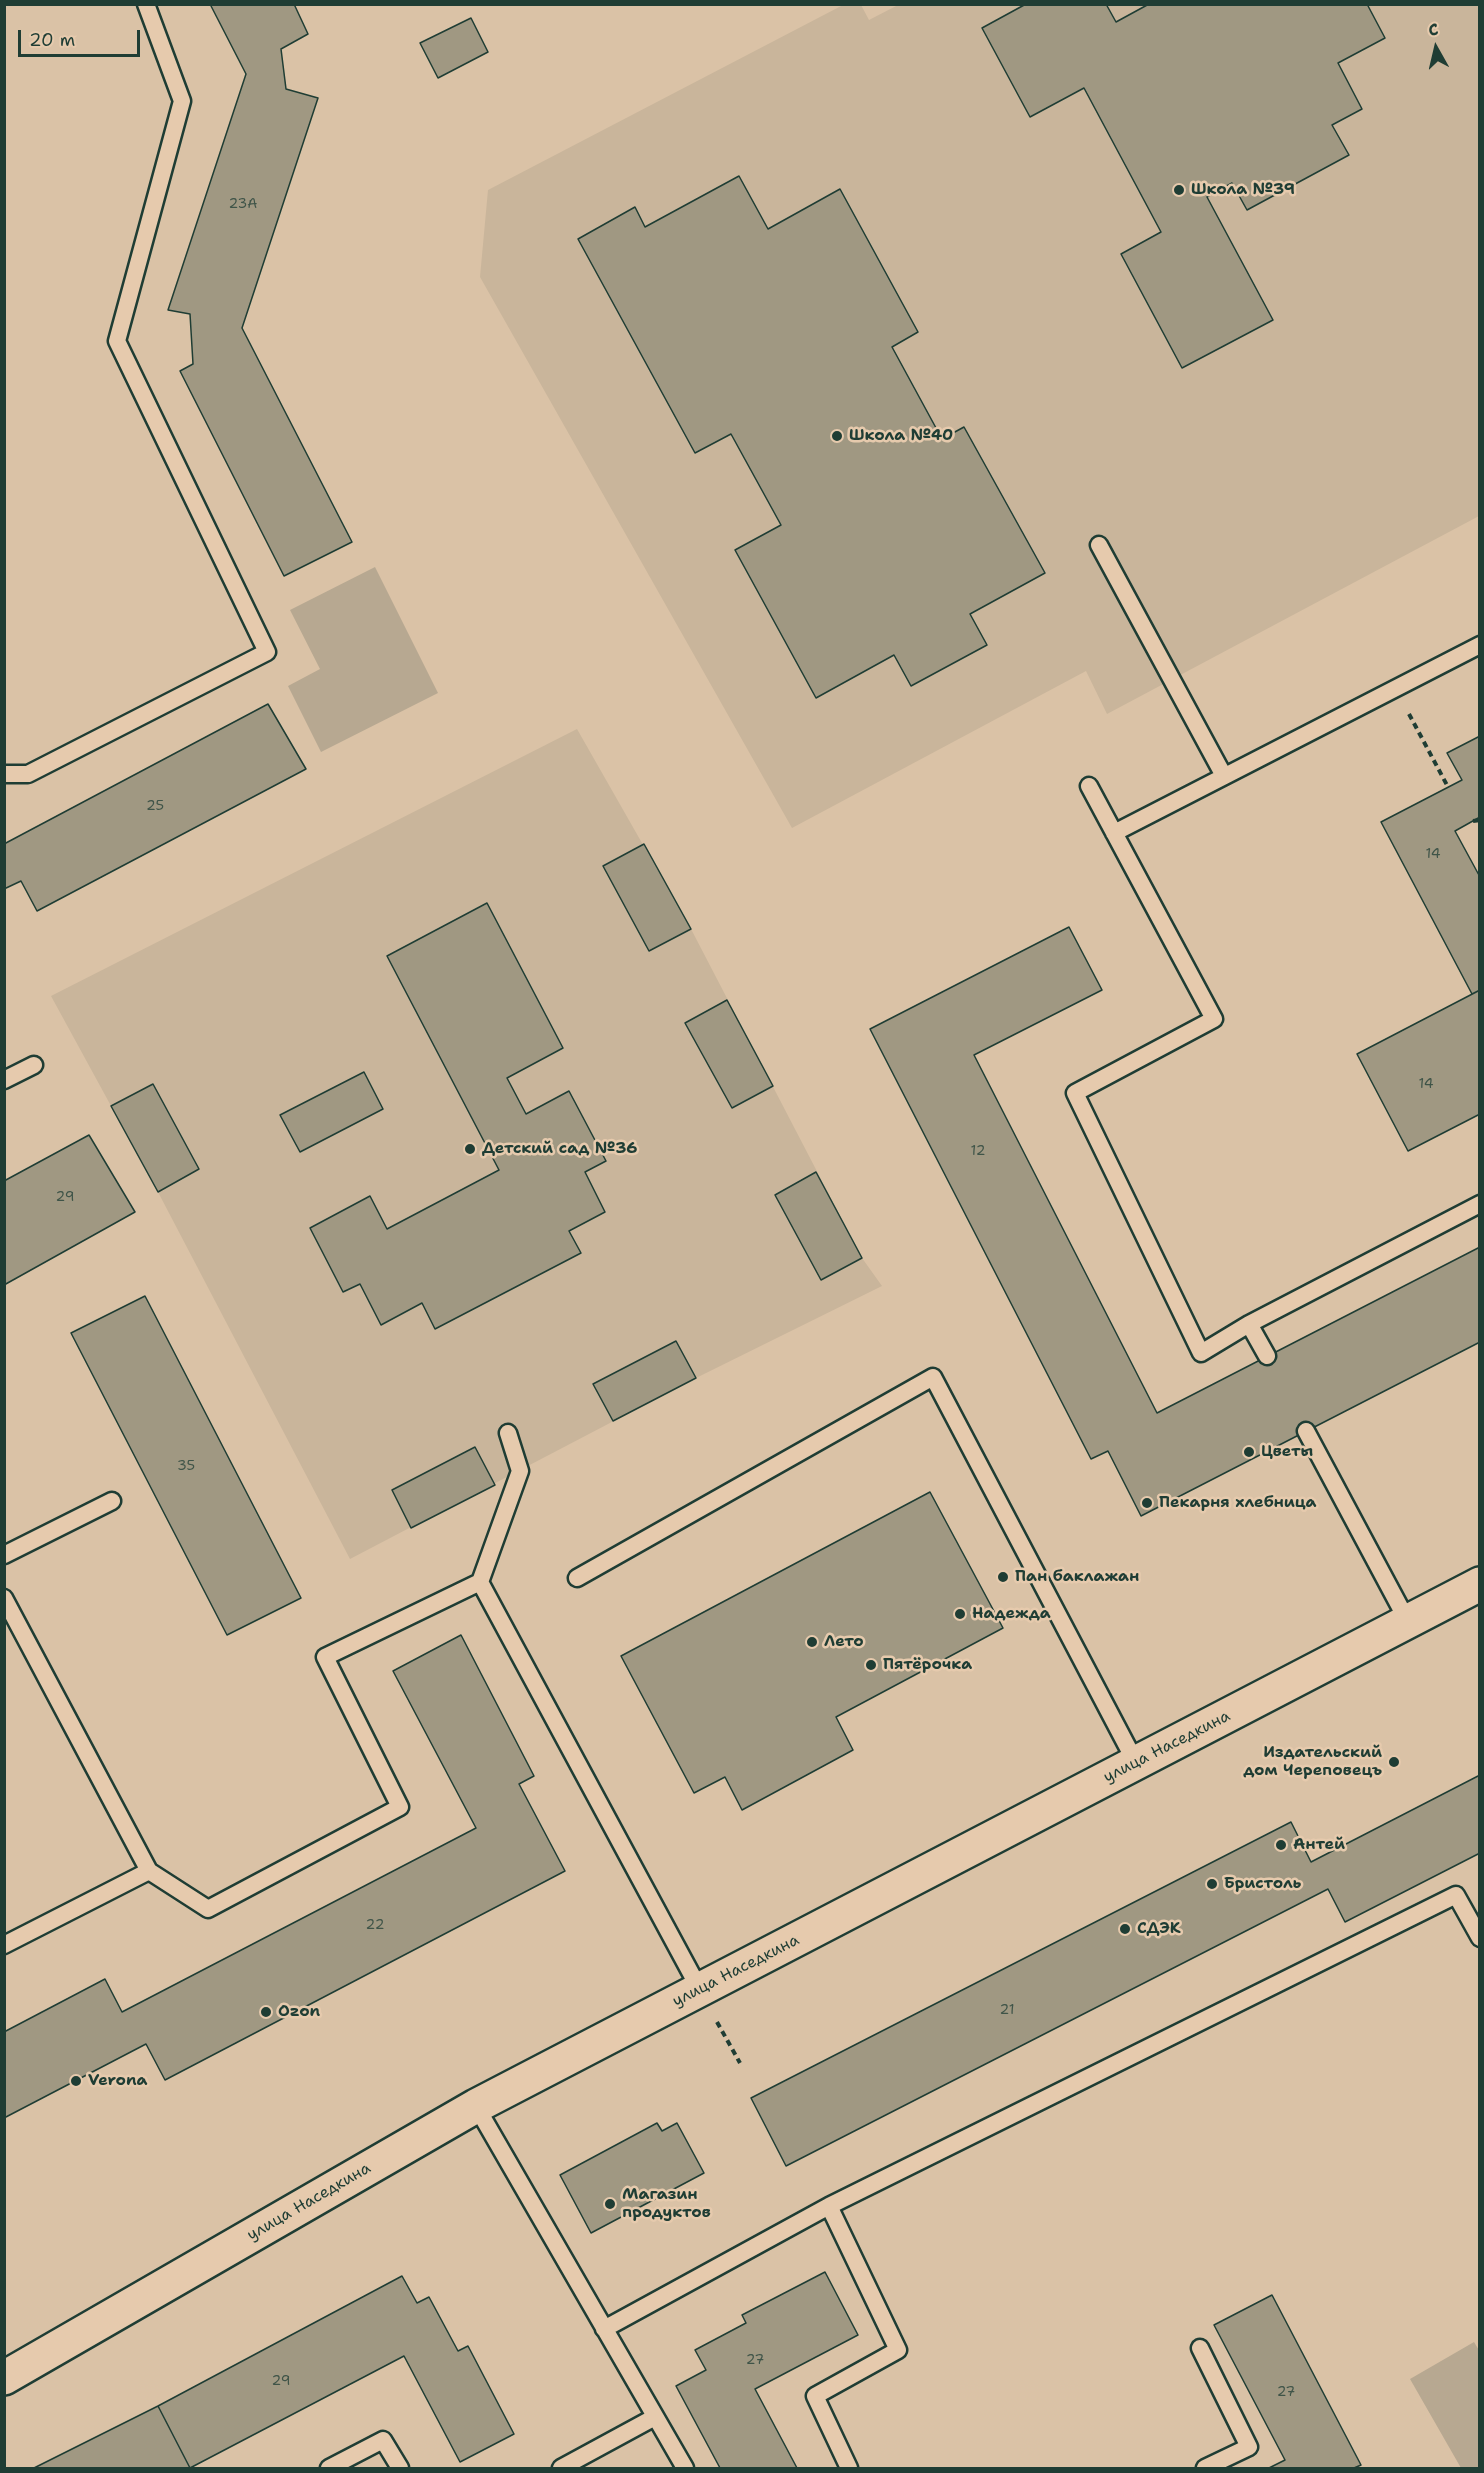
<!DOCTYPE html>
<meta charset="utf-8">
<style>
body{margin:0}
#map{position:relative;width:1484px;height:2473px;overflow:hidden;background:#dac2a6;font-family:"Shantell Sans",sans-serif}
canvas{display:block}
.frame{position:absolute;inset:0;border:6px solid #1f3d34;pointer-events:none}
.north{position:absolute;left:1406px;top:18px;width:60px;height:60px;-webkit-text-stroke:4px #e6caad;paint-order:stroke;rotate:352deg;font-size:16px;font-weight:700;line-height:24px;text-align:center;color:#1f3d34}
.north::after{content:'';display:block;margin:auto;width:21px;height:27px;background:#1f3d34;clip-path:polygon(50% 0,100% 100%,50% 72%,0 100%)}
.scale{position:absolute;left:18px;top:30px;width:122px;height:27px;box-sizing:border-box;border:3px solid #1f3d34;border-top:0;padding-left:8px;font-size:18px;line-height:21px;white-space:nowrap;color:#1f3d34;-webkit-text-stroke:4px #e6caad;paint-order:stroke}
</style>
<div id="map">
<canvas width="1484" height="2473"></canvas>
<div class="frame"></div>
<div class="north">С</div>
<div class="scale">20 m</div>
</div>
<script>
const context = document.querySelector('canvas').getContext('2d');
context.lineJoin = 'round';
function fill(path, color) { context.fillStyle = color; context.fill(path, 'evenodd'); }
const poly = rows => new Path2D(rows.map(r => 'M' + r).join(''));
function stroke(path, color, width, dash) { context.strokeStyle = color; context.lineWidth = width; context.lineCap = dash ? 'butt' : 'round'; context.setLineDash(dash || []); context.stroke(path); }
function label(font, color, halo, rows, align = 'center') {
  context.font = font + ' "Shantell Sans",sans-serif'; context.lineWidth = 5; context.setLineDash([]); context.textBaseline = 'middle'; context.strokeStyle = halo; context.fillStyle = color; for (const [text, x, y, turn = 0] of rows) {
    context.save(); context.translate(x, y); context.rotate((+turn || 0) * Math.PI / 180); context.textAlign = isNaN(turn) ? turn : align; if (halo) context.strokeText(text, 0, 0); context.fillText(text, 0, 0); context.restore();
  }
}
const built = poly([
 [900,4,1479,5,1479,516,1107,714,1086,671,792,828,480,277,488,190,843,5,861,5,869,20],
 [577,729,691,929,862,1258,882,1286,696,1378,350,1559,158,1192,51,996]
]);
const green = poly([
 [375,567,438,693,321,752,288,686,320,669,290,610],
 [1474,2342,1480,2352,1479,2468,1461,2468,1410,2379]
]);
const building = poly([
 [210,4,294,4,308,34,281,49,286,89,318,98,242,328,352,542,284,576,180,371,193,364,190,314,168,310,246,74,210,4],
 [1026,4,1106,4,1116,22,1149,4,1367,4,1385,38,1338,63,1362,109,1332,125,1349,155,1247,210,1232,183,1207,197,1273,320,1182,368,1121,254,1161,232,1084,88,1030,117,982,28,1026,4],
 [471,18,488,52,438,78,420,43,471,18],
 [739,176,768,229,840,189,918,332,892,347,942,439,964,427,1045,573,970,614,987,645,911,686,894,655,816,698,735,550,781,525,731,434,695,453,578,239,635,207,645,227,739,176],
 [268,704,306,769,37,911,21,881,4,889,4,844,268,704],
 [1480,736,1480,817,1455,831,1480,877,1480,990,1472,994,1381,822,1462,780,1447,753,1480,736],
 [644,844,691,929,649,951,603,866,644,844],
 [487,903,563,1048,507,1078,526,1114,569,1091,606,1161,585,1172,605,1212,569,1231,581,1253,435,1329,422,1303,381,1325,360,1284,343,1292,310,1228,370,1196,387,1229,499,1170,387,956,487,903],
 [1069,927,1102,990,974,1055,1157,1413,1480,1247,1480,1342,1141,1516,1108,1451,1091,1459,870,1029,1069,927],
 [1480,990,1480,1114,1408,1151,1357,1054,1480,990],
 [727,1000,773,1086,732,1108,685,1023,727,1000],
 [364,1072,383,1109,300,1152,280,1115,364,1072],
 [153,1084,199,1169,158,1192,111,1106,153,1084],
 [89,1135,135,1212,4,1285,4,1181,89,1135],
 [816,1172,862,1258,821,1280,775,1195,816,1172],
 [145,1296,301,1598,227,1635,71,1333,145,1296],
 [676,1341,696,1378,613,1421,593,1384,676,1341],
 [475,1447,495,1485,411,1528,392,1490,475,1447],
 [930,1492,1003,1628,836,1717,853,1750,742,1810,725,1777,694,1793,621,1656,930,1492],
 [461,1635,534,1776,519,1784,565,1871,165,2080,146,2044,4,2118,4,2032,105,1979,122,2012,476,1828,393,1671,461,1635],
 [1480,1775,1480,1853,1345,1922,1328,1889,786,2166,751,2098,1291,1822,1311,1862,1480,1775],
 [657,2123,662,2131,677,2123,704,2173,591,2233,560,2175,657,2123],
 [825,2272,858,2335,755,2389,797,2468,720,2468,676,2386,706,2370,695,2350,746,2323,742,2315,825,2272],
 [402,2276,417,2303,429,2297,458,2351,468,2346,514,2434,460,2462,404,2356,190,2468,158,2406,402,2276],
 [1272,2295,1361,2465,1354,2468,1269,2468,1285,2460,1214,2325,1272,2295],
 [158,2406,190,2468,34,2468,158,2406]
]);
const path = poly([
 [1409,714,1448,787],
 [1473,821,1480,820],
 [717,2022,740,2063]
]);
const service = poly([
 [1099,545,1224,776],
 [4,774,28,774,267,652,117,341,182,101,146,4],
 [1089,786,1214,1019,1075,1093,1201,1353,1249,1324],
 [1114,833,1480,645],
 [4,1080,34,1065],
 [1267,1356,1249,1324,1480,1204],
 [1306,1431,1408,1622],
 [4,1555,112,1501],
 [577,1578,933,1377,1136,1763],
 [480,1582,520,1471,508,1433],
 [4,1598,149,1871,4,1945],
 [149,1871,208,1909,400,1807,325,1657,480,1582,700,1990],
 [476,2106,685,2468],
 [829,2206,898,2350,815,2396,849,2468],
 [604,2329,829,2206,1456,1895,1480,1938],
 [1200,2348,1249,2447,1205,2468],
 [329,2468,383,2440,400,2468],
 [561,2468,655,2417]
]);
const minor = poly([
 [4,2378,476,2106,1480,1584]
]);
const markers = [
 [1179,190,6,"#1f3d34"],
 [837,436,6,"#1f3d34"],
 [470,1149,6,"#1f3d34"],
 [1249,1452,6,"#1f3d34"],
 [1147,1503,6,"#1f3d34"],
 [1003,1577,6,"#1f3d34"],
 [960,1614,6,"#1f3d34"],
 [812,1642,6,"#1f3d34"],
 [871,1665,6,"#1f3d34"],
 [1394,1762,6,"#1f3d34"],
 [1281,1845,6,"#1f3d34"],
 [1212,1884,6,"#1f3d34"],
 [1125,1929,6,"#1f3d34"],
 [266,2012,6,"#1f3d34"],
 [76,2081,6,"#1f3d34"],
 [610,2204,6,"#1f3d34"]
];
const numberNames = [
 ["23А",243,204],
 ["25",155,806],
 ["14",1433,854],
 ["14",1426,1084],
 ["12",978,1151],
 ["29",65,1197],
 ["35",186,1466],
 ["22",375,1925],
 ["21",1007,2010],
 ["27",755,2360],
 ["29",281,2381],
 ["27",1286,2392]
];
const poiNames = [
 ["Школа №39",1191,190],
 ["Школа №40",849,436],
 ["Детский сад №36",482,1149],
 ["Цветы",1261,1452],
 ["Пекарня хлебница",1159,1503],
 ["Пан баклажан",1015,1577],
 ["Надежда",972,1614],
 ["Лето",824,1642],
 ["Пятёрочка",883,1665],
 ["Издательский",1382,1753,"right"],
 ["дом Череповецъ",1382,1771,"right"],
 ["Антей",1293,1845],
 ["Бристоль",1224,1884],
 ["СДЭК",1137,1929],
 ["Ozon",278,2012],
 ["Verona",88,2081],
 ["Магазин",622,2195],
 ["продуктов",622,2213]
];
const streetNames = [
 ["улица Наседкина",1167,1747,-27],
 ["улица Наседкина",736,1971,-27],
 ["улица Наседкина",309,2202,-30]
];
fill(built, '#c9b59b');
fill(green, '#b7a891');
fill(building, '#a09882');
stroke(building, '#1f3d34', 1.5);
stroke(service, '#1f3d34', 21);
stroke(minor, '#1f3d34', 38);
stroke(path, '#1f3d34', 4, [6, 4.5]);
stroke(service, '#e6caad', 16);
stroke(minor, '#e6caad', 33);
for (const [x, y, r, color] of markers) { const dot = new Path2D(); dot.arc(x, y, r, 0, 2 * Math.PI); context.fillStyle = color; context.fill(dot); stroke(dot, '#e6caad', 2); }
label('14px', '#3f5448', null, numberNames);
label('bold 16px', '#1f3d34', '#e6caad', poiNames, 'left');
label('16px', '#1f3d34', '#e6caad', streetNames);
</script>
